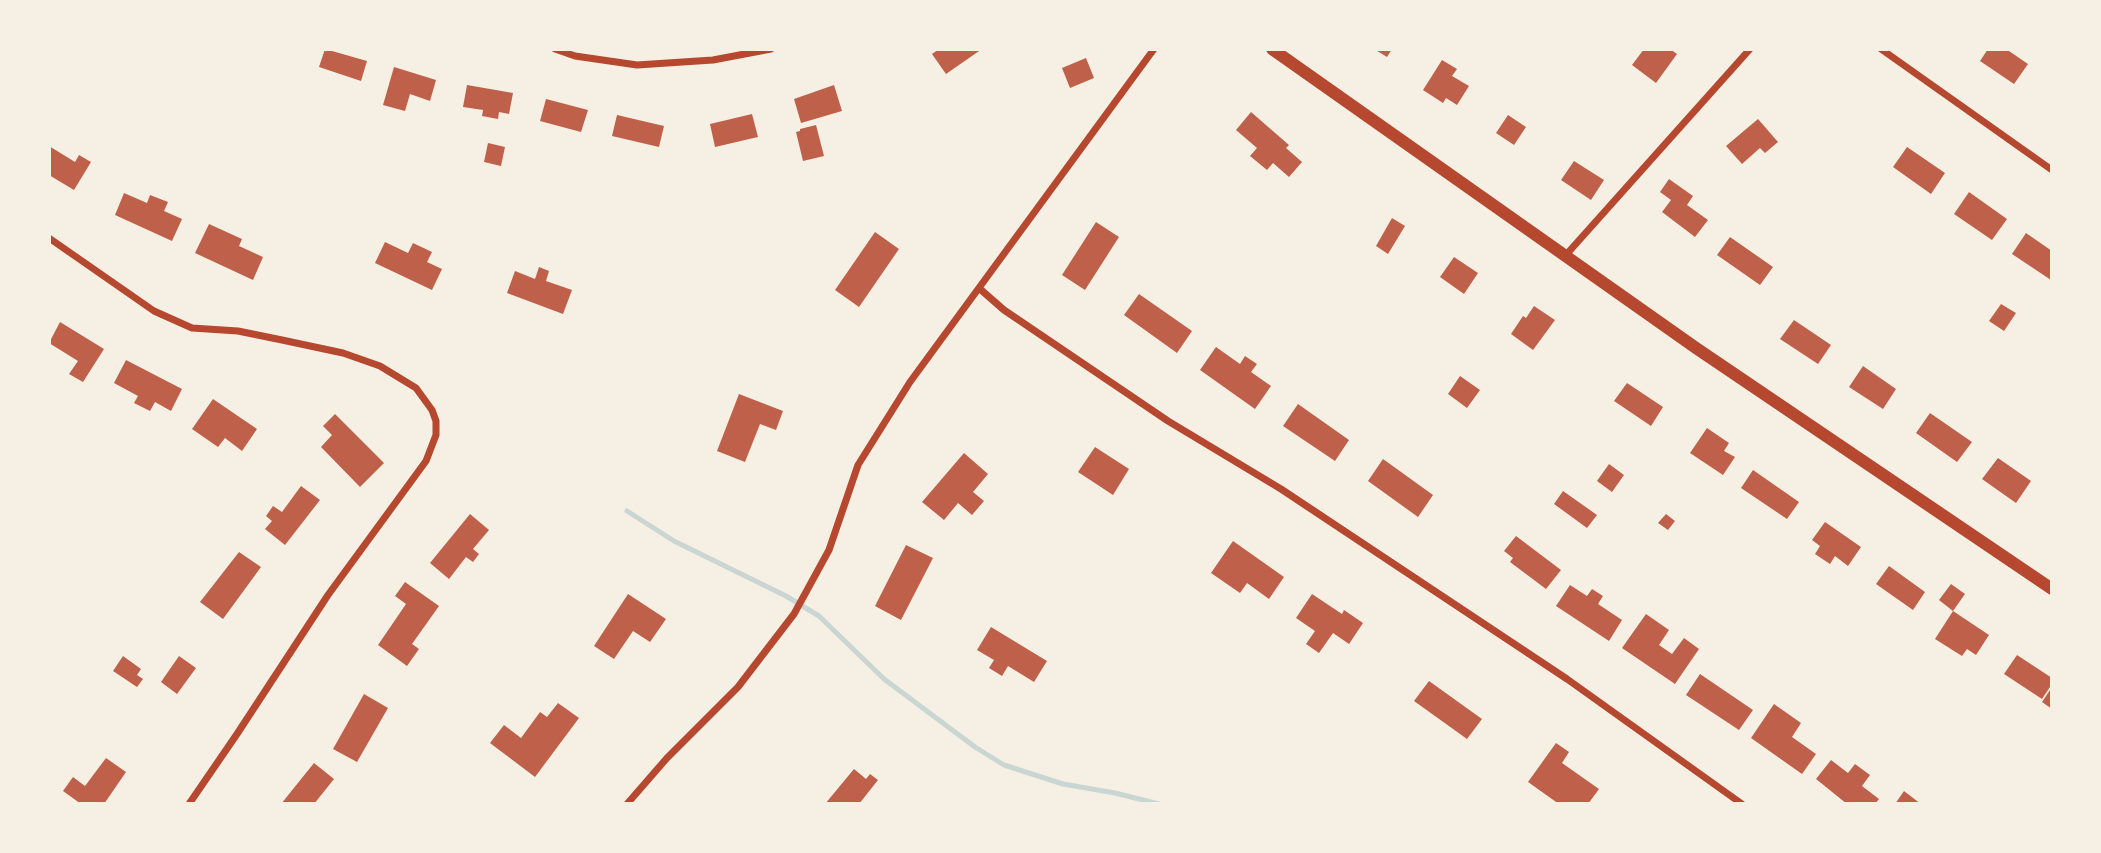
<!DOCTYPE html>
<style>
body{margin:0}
#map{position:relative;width:2101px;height:853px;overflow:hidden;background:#f6efe4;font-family:"Libre Baskerville",serif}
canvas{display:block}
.frame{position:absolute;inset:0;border:51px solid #f6efe4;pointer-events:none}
</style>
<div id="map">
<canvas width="2101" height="853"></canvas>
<div class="frame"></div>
</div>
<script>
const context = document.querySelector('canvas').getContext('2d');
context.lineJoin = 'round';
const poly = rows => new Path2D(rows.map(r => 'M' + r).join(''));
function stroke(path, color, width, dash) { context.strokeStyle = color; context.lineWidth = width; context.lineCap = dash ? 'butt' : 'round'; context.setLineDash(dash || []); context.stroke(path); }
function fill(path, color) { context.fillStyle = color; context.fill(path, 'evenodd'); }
const stream = poly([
 [627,511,674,541,786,596,819,616,884,679,975,747,1004,765,1063,784,1115,793,1159,804]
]);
const building = poly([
 [325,49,367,61,361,81,319,67],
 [939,49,982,49,946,74,932,54],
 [1374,49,1392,49,1387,57],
 [1644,49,1670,49,1677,54,1656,83,1632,65],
 [1988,49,2006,49,2028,64,2014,84,1980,61],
 [1086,58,1094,78,1070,88,1062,68],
 [1442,60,1457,69,1452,76,1469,86,1457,105,1446,98,1443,103,1423,90],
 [394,67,436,80,430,101,410,94,405,111,383,105],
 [467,85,513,93,509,114,499,112,498,119,482,116,483,110,463,107],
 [834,85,842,111,801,123,794,99],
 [546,99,588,110,581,132,540,121],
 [1251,112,1289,145,1286,148,1302,162,1289,177,1273,163,1267,170,1250,156,1257,148,1236,130],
 [752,114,758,137,715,147,710,124],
 [617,115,664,126,659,147,612,136],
 [1508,115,1526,127,1514,145,1496,133],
 [1758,119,1778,142,1765,153,1760,148,1742,164,1726,146],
 [816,125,824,156,803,161,796,132,800,131,800,129],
 [488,143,505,147,501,166,484,162],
 [49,146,75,162,79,155,91,162,74,190,49,175],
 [1907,147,1945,173,1931,194,1893,167],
 [1574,161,1604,180,1591,200,1561,180],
 [1669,179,1693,196,1687,205,1708,220,1695,237,1662,212,1671,200,1660,192],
 [1969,192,2007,219,1992,240,1954,214],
 [124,193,147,203,150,195,168,202,164,211,182,219,172,241,115,215],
 [1392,218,1405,226,1388,254,1376,246],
 [1096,222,1119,237,1085,290,1062,275],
 [209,224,242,239,239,246,263,257,253,280,195,253],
 [875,232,899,249,859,307,835,290],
 [2026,233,2052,251,2051,280,2012,254],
 [1730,237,1773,267,1760,285,1717,255],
 [385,242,408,253,413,243,432,252,427,262,442,269,432,290,375,263],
 [1454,257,1478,273,1464,294,1440,277],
 [539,267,549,271,546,281,572,290,563,314,507,293,515,271,535,279],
 [1139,294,1192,331,1177,353,1124,315],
 [2001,304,2016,313,2004,331,1989,321],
 [1534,306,1555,320,1533,350,1511,334,1523,316,1526,318],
 [1794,320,1831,345,1818,364,1780,339],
 [60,322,104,349,83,382,69,374,78,361,49,343],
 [1216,347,1240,364,1245,356,1257,364,1251,372,1271,386,1255,409,1200,370],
 [126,360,182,389,171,411,155,402,150,411,134,403,138,396,114,383],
 [1863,366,1896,389,1883,409,1849,387],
 [1460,376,1480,390,1467,408,1448,394],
 [1627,383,1663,407,1651,426,1614,401],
 [739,394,783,411,776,430,760,424,745,462,717,451],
 [213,399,257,429,242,451,225,438,218,447,192,429],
 [1298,404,1349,440,1335,461,1283,426],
 [1930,413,1972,442,1957,462,1916,433],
 [335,414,384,463,360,487,321,447,332,435,323,426],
 [1707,428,1729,443,1724,451,1735,457,1723,475,1690,453],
 [1095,447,1129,469,1113,495,1078,472],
 [964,453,988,474,973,492,984,501,972,515,958,503,944,520,922,502],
 [1998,458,2031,481,2016,503,1982,479],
 [1383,459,1433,495,1418,517,1368,481],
 [1609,464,1624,475,1612,492,1597,481],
 [1753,470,1799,502,1787,519,1741,488],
 [301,486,320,500,285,545,265,529,272,521,266,516,273,506,282,512],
 [1563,491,1597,515,1587,528,1554,504],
 [470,514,489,530,473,549,479,554,473,562,466,557,449,579,430,563],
 [1666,514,1675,521,1668,530,1658,523],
 [1825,522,1861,547,1848,566,1835,556,1830,564,1815,554,1820,546,1812,540],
 [1516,536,1561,570,1546,589,1510,562,1513,558,1504,551],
 [1233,541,1284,577,1269,599,1247,583,1240,593,1211,573],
 [906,545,933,558,901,620,875,606],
 [239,552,261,567,223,619,200,602],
 [1889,566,1925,592,1913,610,1876,584],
 [405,582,439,606,412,644,419,649,407,666,378,645,406,604,395,596],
 [1951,584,1965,594,1953,611,1939,600],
 [1570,585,1587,596,1592,589,1603,596,1598,604,1622,620,1609,641,1556,606],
 [628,594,666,619,650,642,633,631,614,659,594,646],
 [1312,594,1342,614,1344,610,1363,623,1349,644,1333,633,1319,653,1306,644,1315,631,1296,618],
 [1953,611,1989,635,1976,655,1967,649,1962,656,1935,639],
 [1646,614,1669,630,1659,645,1672,654,1684,638,1699,649,1675,684,1622,648],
 [991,627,1047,661,1034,682,1008,666,1002,676,989,668,994,660,977,650],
 [2017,655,2052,678,2052,684,2042,699,2004,674],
 [123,656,141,669,137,675,143,679,137,687,113,671],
 [179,656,196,668,177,694,161,682],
 [1700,674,1753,710,1739,730,1686,695],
 [1429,681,1482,719,1467,739,1414,701],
 [2052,687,2052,709,2042,702],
 [364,694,388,708,357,762,333,749],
 [558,703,579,718,535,777,490,743,504,725,521,738,540,712,547,717],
 [1774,704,1801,723,1792,737,1816,754,1802,774,1751,738],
 [1556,743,1569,752,1562,763,1599,789,1588,804,1559,804,1528,782],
 [106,758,126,772,104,804,81,804,63,791,73,777,85,786],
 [1831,760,1848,773,1855,764,1870,775,1862,786,1879,799,1875,804,1847,804,1816,779],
 [314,763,334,779,314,804,281,804],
 [854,769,866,779,870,774,878,780,859,804,825,804],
 [1904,791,1921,804,1895,804]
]);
const minor = poly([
 [555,49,575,56,637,65,713,60,771,49],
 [1881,49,2052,170],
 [49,238,154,311,192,328,238,331,282,340,343,353,380,366,416,388,432,410,436,421,436,435,426,461,328,595,237,734,189,804],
 [1565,256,1750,49],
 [980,289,1004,310,1168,421,1281,489,1567,679,1742,804],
 [627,804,667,758,738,687,794,614,829,550,858,465,910,382,1154,49]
]);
const tertiary = poly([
 [1272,49,1696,348,2052,589]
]);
stroke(stream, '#c9d6d2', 5);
fill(building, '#bf614a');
stroke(minor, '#b5482f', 7);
stroke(tertiary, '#b5482f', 12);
</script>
